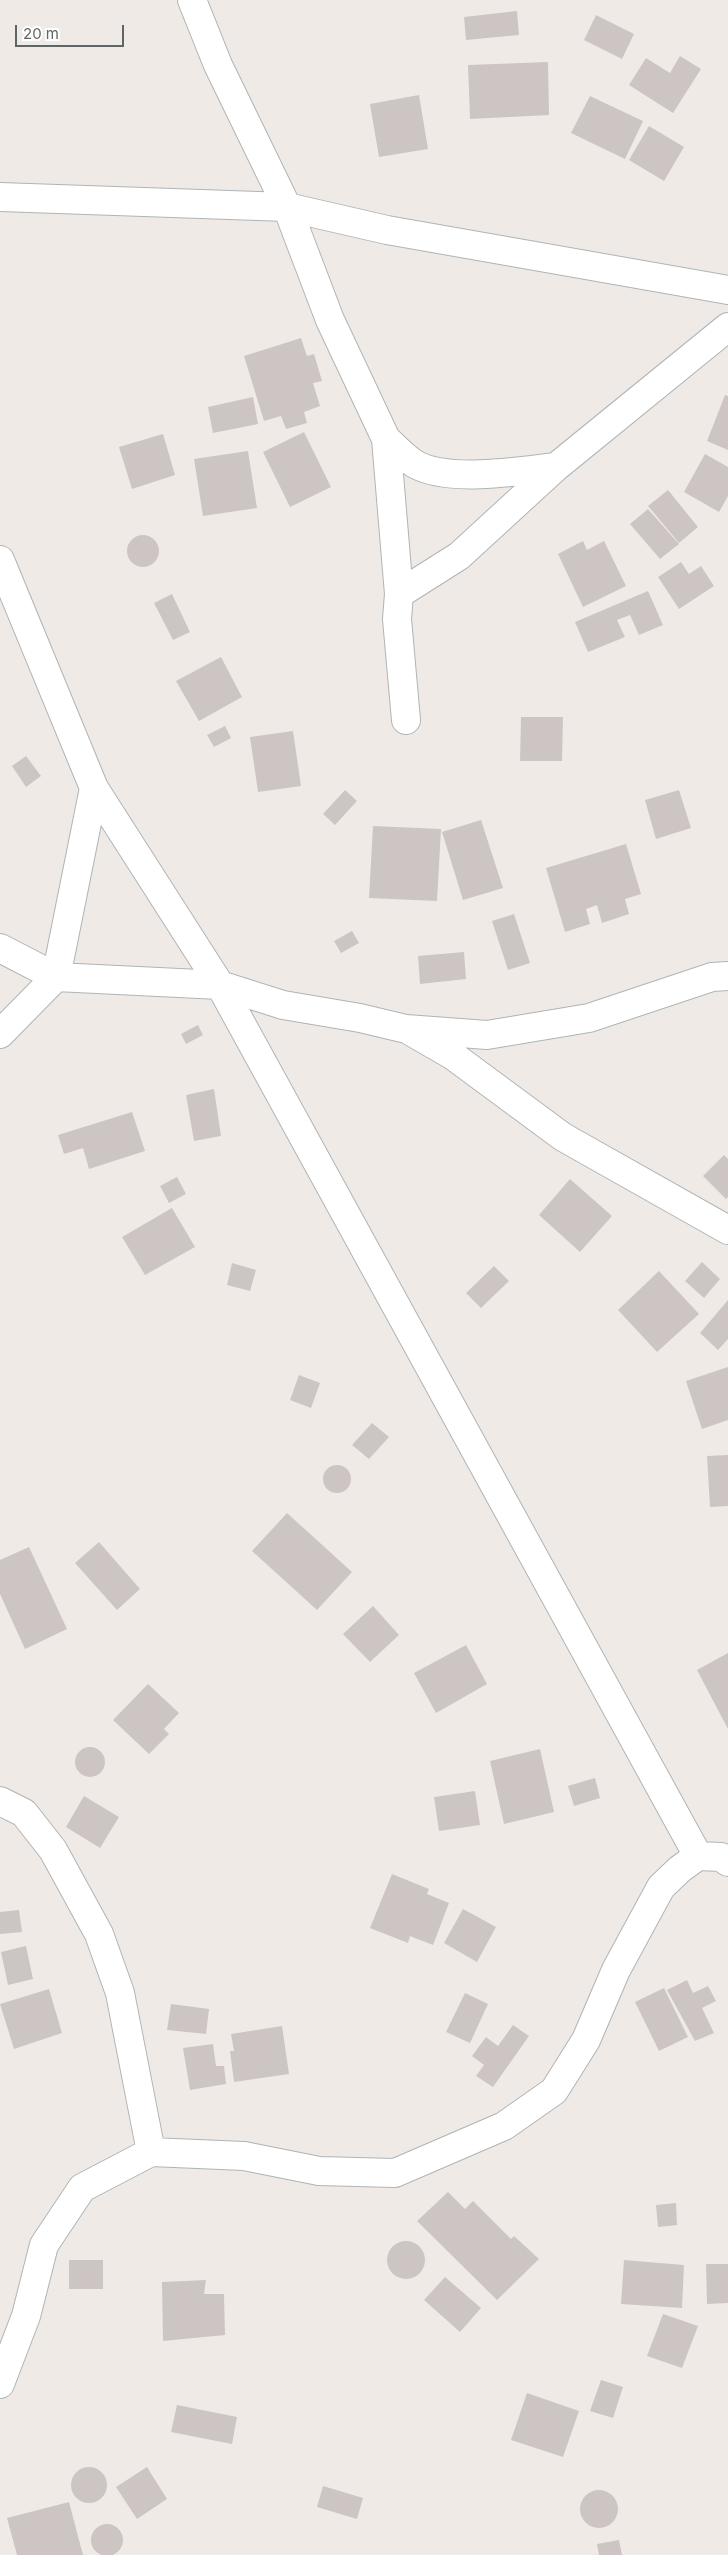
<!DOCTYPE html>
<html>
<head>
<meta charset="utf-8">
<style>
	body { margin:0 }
	#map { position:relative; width:728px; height:2555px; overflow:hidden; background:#f0eae7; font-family:Inter,sans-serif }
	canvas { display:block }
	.scale { position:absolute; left:15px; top:25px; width:109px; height:22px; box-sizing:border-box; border:2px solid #5e6566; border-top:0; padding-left:6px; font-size:15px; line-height:18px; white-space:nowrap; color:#5e6566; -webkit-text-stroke:4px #fff; paint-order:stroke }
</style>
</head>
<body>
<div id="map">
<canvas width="728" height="2555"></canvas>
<div class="scale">20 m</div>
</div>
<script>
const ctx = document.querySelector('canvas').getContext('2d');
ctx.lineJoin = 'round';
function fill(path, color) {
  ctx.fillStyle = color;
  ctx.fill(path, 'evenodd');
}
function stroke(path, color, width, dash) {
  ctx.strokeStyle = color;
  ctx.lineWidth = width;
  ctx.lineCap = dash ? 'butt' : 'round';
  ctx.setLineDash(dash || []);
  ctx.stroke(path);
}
const building = new Path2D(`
	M517 11 519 35 466 40 464 17Z
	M596 15 634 34 622 59 584 40Z
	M680 56 701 69 673 113 629 85 646 58 670 73Z
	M548 62 549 115 470 119 468 65Z
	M419 95 428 149 379 157 370 104Z
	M590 96 643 121 625 159 571 133Z
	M649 126 684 147 664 181 629 160Z
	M301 338 307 356 314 354 322 381 313 383 320 406 304 412 307 423 286 429 281 416 264 421 244 356Z
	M725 395 728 396V450L707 441Z
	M253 397 258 424 213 433 208 407Z
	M304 432 331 487 290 507 263 452Z
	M163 434 175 475 132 489 119 447Z
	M248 451 257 508 203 516 194 459Z
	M705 454 728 467V496L719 512 684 492Z
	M668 490 698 527 679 543 648 506Z
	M648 509 679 544 660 559 630 524Z
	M127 551a16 16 0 1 1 32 0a16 16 0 1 1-32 0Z
	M583 541 587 550 604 541 626 586 583 607 558 554Z
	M681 562 689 574 701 566 714 586 679 609 658 577Z
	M648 591 663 625 639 635 630 615 617 620 625 637 588 652 575 622Z
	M172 594 190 632 173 640 154 603Z
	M221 657 242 697 199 721 176 681Z
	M521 717H563L562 761H520Z
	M225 726 231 738 214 747 207 735Z
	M293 731 301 786 258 792 250 737Z
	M26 756 41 776 26 787 12 766Z
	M345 790 357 801 335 825 323 814Z
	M679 790 691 828 656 839 645 800Z
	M481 820 503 888 463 900 442 832Z
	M373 826 441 829 437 901 369 898Z
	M626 844 641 894 625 899 629 914 602 923 597 905 586 909 590 924 565 932 546 868Z
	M514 914 530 963 508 970 492 921Z
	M352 931 359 943 341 953 334 941Z
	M464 952 466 979 420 984 418 956Z
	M198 1025 203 1035 186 1044 181 1034Z
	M214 1089 221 1136 194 1141 186 1095Z
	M132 1112 145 1151 89 1169 83 1148 64 1154 58 1135Z
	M724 1155 728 1159V1197L726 1199 703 1176Z
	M177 1177 186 1194 169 1203 160 1186Z
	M570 1179 612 1216 580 1252 539 1215Z
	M172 1208 195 1247 145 1275 122 1237Z
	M702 1262 720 1279 704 1298 685 1281Z
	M232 1263 256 1270 250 1291 227 1285Z
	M494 1266 509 1281 481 1308 466 1293Z
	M659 1271 699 1314 657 1352 618 1310Z
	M728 1300V1339L718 1350 700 1333Z
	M728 1367V1420L702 1429 686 1381Z
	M299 1375 320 1383 311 1408 290 1400Z
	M372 1423 389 1437 369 1459 352 1445Z
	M728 1455V1506L710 1507 707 1456Z
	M323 1479a14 14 0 1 1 28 0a14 14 0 1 1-28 0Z
	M287 1513 352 1572 317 1610 252 1551Z
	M99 1542 140 1589 117 1610 75 1563Z
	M29 1547 67 1629 25 1649 0 1594V1560Z
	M373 1606 399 1635 370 1662 343 1634Z
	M466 1645 487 1684 436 1713 414 1673Z
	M728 1653V1729L697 1670Z
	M148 1684 179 1713 164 1729 169 1734 149 1754 113 1720Z
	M75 1762a15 15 0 1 1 30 0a15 15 0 1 1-30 0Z
	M540 1749 554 1812 504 1824 490 1761Z
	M595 1778 600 1798 574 1806 568 1786Z
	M475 1791 480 1825 439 1831 434 1797Z
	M84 1796 119 1817 100 1848 66 1827Z
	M392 1874 429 1889 427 1894 449 1903 433 1945 410 1936 408 1943 370 1928Z
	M463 1909 496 1927 477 1962 444 1943Z
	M19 1910 22 1932 0 1934V1912Z
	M26 1946 33 1979 8 1985 1 1952Z
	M687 1980 693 1993 708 1986 716 2001 702 2008 714 2033 695 2041 667 1990Z
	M664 1988 688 2037 659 2051 635 2002Z
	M49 1989 62 2033 14 2049 0 2004Z
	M465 1993 488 2004 470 2043 446 2032Z
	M171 2004 209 2009 206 2034 167 2030Z
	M513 2025 529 2036 493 2087 476 2076 484 2065 472 2056 486 2037 498 2046Z
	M282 2026 289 2074 234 2082 230 2051H234L231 2034Z
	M213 2044 216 2066H224L226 2084 190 2090 183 2048Z
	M448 2192 465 2209 473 2201 511 2239 514 2236 539 2259 497 2300 417 2221Z
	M676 2203 677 2225 658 2227 656 2205Z
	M387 2260a19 19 0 1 1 38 0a19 19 0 1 1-38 0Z
	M69 2260H103V2289H69Z
	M624 2260 684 2265 682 2308 621 2304Z
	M706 2264H728V2303L707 2304Z
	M445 2277 481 2308 460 2332 424 2300Z
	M206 2280 204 2294H224L225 2335 163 2341 162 2282Z
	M663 2314 698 2326 682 2368 647 2356Z
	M601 2380 623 2387 613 2418 590 2411Z
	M527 2393 579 2411 563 2457 511 2440Z
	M177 2405 237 2417 232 2444 171 2432Z
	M71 2485a18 18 0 1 1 36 0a18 18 0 1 1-36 0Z
	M147 2467 167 2499 137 2519 116 2487Z
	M323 2486 363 2498 357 2519 317 2507Z
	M580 2509a19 19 0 1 1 38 0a19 19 0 1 1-38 0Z
	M69 2502 83 2555H17L7 2518Z
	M91 2540a16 16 0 1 1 32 0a16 16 0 1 1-32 0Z
	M619 2540 622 2555H599L597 2544Z`);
const minor = new Path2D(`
	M192 0 218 65 287 207 330 320 386 439 399 594 397 619 406 720
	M0 197 287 207 387 230 728 290
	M386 439C395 447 405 458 415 464 448 483 519 471 556 467
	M0 560 94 788 220 985 698 1856 721 1857 728 1862
	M399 594 459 556 556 467 728 327
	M0 948 56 977 220 985 283 1005 360 1018 406 1029 487 1035 589 1018 712 977 728 976
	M412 1032 452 1055 563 1137 728 1230
	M0 1034 56 977 94 788
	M0 1801 24 1813 53 1850 99 1934 120 1993 151 2152
	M0 2384 26 2316 44 2245 82 2188 151 2152 244 2156 319 2171 395 2173 504 2126 554 2091 586 2040 616 1970 661 1887 680 1869 698 1856`);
fill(building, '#ccc5c4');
stroke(minor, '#afb4b6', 30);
stroke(minor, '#fff', 28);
</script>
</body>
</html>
